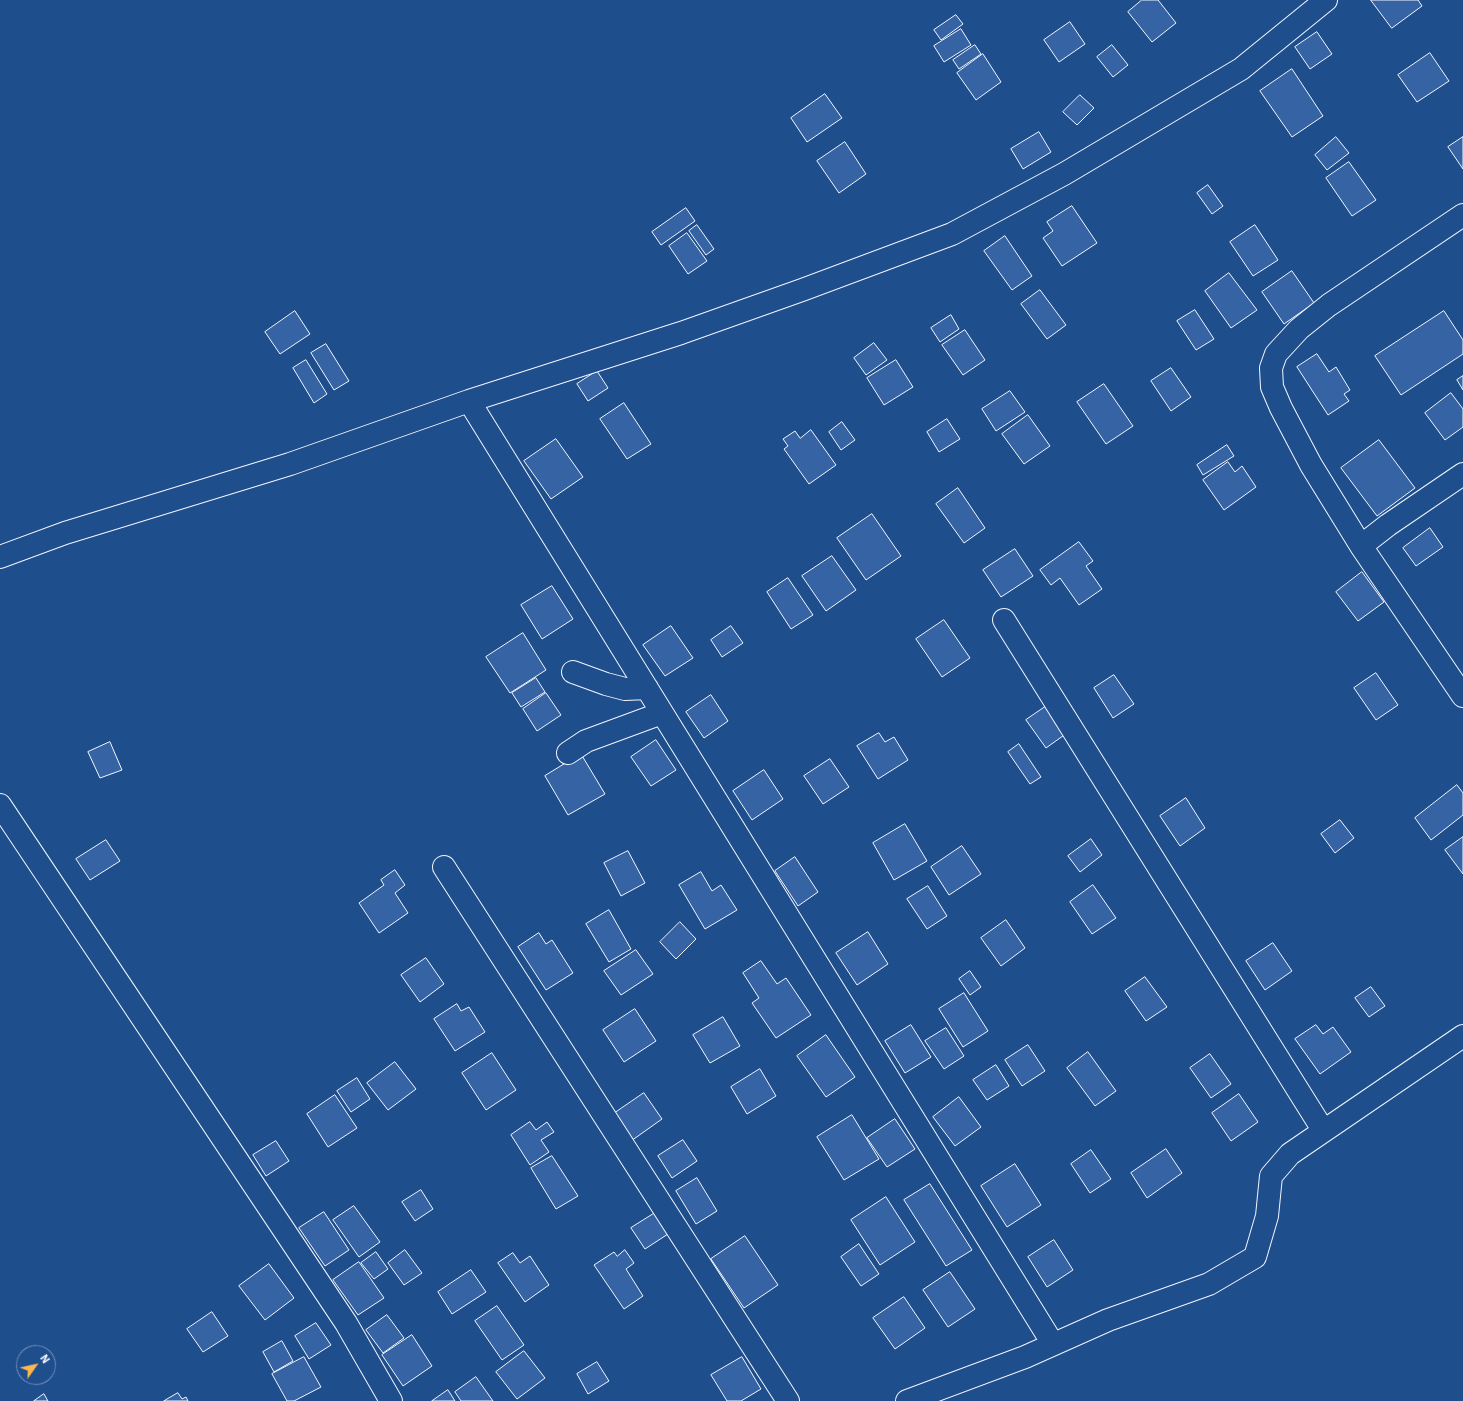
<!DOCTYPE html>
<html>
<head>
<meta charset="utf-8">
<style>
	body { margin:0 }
	#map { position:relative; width:1463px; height:1401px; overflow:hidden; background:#1f4e8c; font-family:"IBM Plex Sans",sans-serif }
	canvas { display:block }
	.north { position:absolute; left:16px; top:1345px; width:40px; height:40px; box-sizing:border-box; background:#1f4e8c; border:1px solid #7391ba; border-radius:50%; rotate:56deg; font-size:11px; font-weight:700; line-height:16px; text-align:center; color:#f2f6ff }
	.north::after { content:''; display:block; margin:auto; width:14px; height:18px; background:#ffb74d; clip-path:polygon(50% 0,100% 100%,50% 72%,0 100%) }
</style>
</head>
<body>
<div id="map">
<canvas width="1463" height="1401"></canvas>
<div class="north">N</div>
</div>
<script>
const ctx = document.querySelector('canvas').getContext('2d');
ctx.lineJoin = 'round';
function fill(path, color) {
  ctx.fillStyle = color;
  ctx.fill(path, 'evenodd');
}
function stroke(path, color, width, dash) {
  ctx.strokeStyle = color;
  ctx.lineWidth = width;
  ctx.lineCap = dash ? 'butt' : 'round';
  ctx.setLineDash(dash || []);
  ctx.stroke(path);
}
const building = new Path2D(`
	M1142 0H1158L1176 23 1152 42 1128 12Z
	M1371 0H1418L1422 6 1392 28Z
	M956 15 963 24 941 40 934 30Z
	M1070 22 1085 44 1059 62 1044 40Z
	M961 29 971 45 944 62 934 46Z
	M1317 32 1332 54 1310 69 1295 47Z
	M975 45 981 54 959 69 953 60Z
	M1112 45 1128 65 1113 77 1097 57Z
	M1430 53 1449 81 1417 102 1398 75Z
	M983 54 1001 82 976 100 957 73Z
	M1292 69 1323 116 1292 137 1260 91Z
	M825 94 842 118 807 142 791 118Z
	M1080 95 1094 108 1077 125 1063 112Z
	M1039 132 1051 152 1023 169 1011 149Z
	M1336 137 1349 153 1327 170 1315 155Z
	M1463 137V169L1448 147Z
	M845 142 866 174 839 193 817 161Z
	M1349 162 1376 200 1352 216 1326 178Z
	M1208 185 1223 206 1212 214 1197 193Z
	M1072 206 1097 243 1062 266 1043 238 1053 231 1047 222Z
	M686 208 695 221 661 245 652 232Z
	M697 225 714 249 706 255 689 231Z
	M1255 225 1278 260 1253 276 1230 242Z
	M687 233 707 261 688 274 669 246Z
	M1005 236 1032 276 1012 290 984 251Z
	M1292 271 1314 303 1284 324 1262 292Z
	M1229 273 1257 310 1231 328 1205 291Z
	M1040 290 1066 325 1047 339 1021 304Z
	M1195 310 1214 339 1196 350 1177 321Z
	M295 311 310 334 280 354 265 332Z
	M1444 311 1463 340V354L1401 395 1375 356Z
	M951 315 959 329 940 342 931 328Z
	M965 330 985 360 963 375 942 345Z
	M874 343 887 360 866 375 854 358Z
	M326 344 349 381 334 390 311 353Z
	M1317 354 1329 372 1336 367 1350 390 1344 394 1349 401 1328 415 1297 367Z
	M306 360 327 394 314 403 293 368Z
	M896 360 913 387 884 405 867 378Z
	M1171 368 1191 397 1171 411 1151 381Z
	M597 371 608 388 588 401 577 384Z
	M1463 376V390L1457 380Z
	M1104 384 1133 426 1106 444 1077 402Z
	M1010 391 1025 412 996 431 982 409Z
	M1451 393 1463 409V427L1445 440 1425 413Z
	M624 403 651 444 627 459 600 419Z
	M1028 415 1050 446 1024 464 1002 434Z
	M947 419 960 439 939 452 927 432Z
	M842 422 855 440 841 450 829 432Z
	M811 430 836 465 809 484 784 449 788 446 783 439 795 431 800 438Z
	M556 439 583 477 551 499 524 461Z
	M1379 440 1415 488 1377 516 1341 468Z
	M1227 445 1234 456 1203 475 1197 465Z
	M1228 462 1235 472 1242 466 1256 487 1224 510 1203 480Z
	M958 488 985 528 964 543 936 504Z
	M872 514 901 556 866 580 837 538Z
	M1430 528 1443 547 1416 566 1403 548Z
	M1079 542 1093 561 1086 566 1102 589 1079 605 1060 578 1051 585 1040 570Z
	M1015 549 1033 576 1001 597 983 570Z
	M832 556 856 590 826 611 802 576Z
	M1362 572 1384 602 1358 621 1336 592Z
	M788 578 813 615 791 629 767 592Z
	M552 586 573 619 542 639 521 605Z
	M944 620 970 658 942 677 916 639Z
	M671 626 693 658 665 676 643 645Z
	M731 626 743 643 722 657 711 640Z
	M523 633 546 670 510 693 486 657Z
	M1376 673 1398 705 1376 720 1354 688Z
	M1114 675 1134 704 1113 718 1094 688Z
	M536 678 545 692 521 707 512 693Z
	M546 693 561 715 537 731 523 709Z
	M711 695 728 721 704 738 686 712Z
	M1048 705 1067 733 1046 748 1026 720Z
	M879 733 885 742 894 737 908 760 878 779 857 746Z
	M656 740 676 770 651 786 631 757Z
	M110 742 122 770 100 778 88 752Z
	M1019 744 1041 777 1030 784 1008 752Z
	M581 754 605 794 568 815 545 776Z
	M830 759 849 787 823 804 804 776Z
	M764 770 783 799 752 820 733 791Z
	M1457 785 1463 793V815L1431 840 1415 818Z
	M1186 798 1205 828 1180 846 1160 816Z
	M1340 820 1354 838 1335 853 1321 834Z
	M905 824 927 861 894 880 873 843Z
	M1463 837V874L1445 850Z
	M1091 839 1102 855 1080 872 1068 856Z
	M106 840 120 861 90 880 76 859Z
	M962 846 981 874 949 895 931 867Z
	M628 851 645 883 621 896 604 863Z
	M795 857 818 892 798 906 775 871Z
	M395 870 405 885 395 893 408 913 379 933 359 903 384 885 381 880Z
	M701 872 712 891 721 885 737 910 705 929 679 885Z
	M1093 885 1116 918 1092 934 1070 902Z
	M928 886 947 916 927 929 907 899Z
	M609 910 631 949 609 962 586 924Z
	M1006 920 1025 948 1001 966 981 938Z
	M680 922 696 939 676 959 660 942Z
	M868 932 888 964 857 985 836 953Z
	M539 933 546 944 552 940 573 973 546 990 518 947Z
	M1273 943 1292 971 1265 990 1246 961Z
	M636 950 653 974 621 995 604 971Z
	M426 958 444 984 420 1002 401 975Z
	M761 961 777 984 786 978 811 1015 776 1038 752 1003 759 998 743 973Z
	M970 971 981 987 970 995 959 979Z
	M1145 977 1167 1007 1146 1021 1125 991Z
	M1371 987 1385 1006 1369 1017 1355 998Z
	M964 993 988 1031 963 1047 939 1009Z
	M457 1004 461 1011 469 1007 485 1032 455 1051 434 1019Z
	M635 1009 656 1041 624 1062 603 1030Z
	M723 1017 740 1046 710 1063 693 1035Z
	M911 1025 931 1057 905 1073 885 1041Z
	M1316 1025 1323 1034 1333 1027 1351 1052 1320 1074 1295 1039Z
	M946 1028 964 1056 944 1069 925 1041Z
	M826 1035 855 1077 826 1097 797 1056Z
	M1028 1045 1045 1071 1022 1086 1005 1060Z
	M1088 1052 1116 1091 1095 1106 1067 1068Z
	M492 1053 516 1090 486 1110 462 1073Z
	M1210 1054 1231 1084 1211 1098 1190 1068Z
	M395 1062 416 1089 388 1110 367 1083Z
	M996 1065 1009 1086 987 1100 973 1080Z
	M760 1069 776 1096 747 1114 731 1087Z
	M357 1078 370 1099 351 1112 337 1091Z
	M644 1093 662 1119 631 1141 612 1115Z
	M1239 1094 1258 1122 1231 1141 1212 1113Z
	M335 1095 357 1128 328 1147 307 1114Z
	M959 1097 981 1127 955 1146 933 1117Z
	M852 1115 879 1159 844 1180 817 1137Z
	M895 1119 915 1149 887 1167 867 1138Z
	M530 1122 536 1130 547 1122 554 1132 541 1140 549 1152 530 1165 511 1135Z
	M683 1140 697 1161 672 1178 658 1156Z
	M276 1141 289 1161 266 1176 253 1155Z
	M1166 1149 1182 1173 1147 1198 1131 1173Z
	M1091 1150 1111 1179 1090 1193 1071 1164Z
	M552 1156 578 1196 556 1209 531 1168Z
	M1015 1164 1041 1205 1007 1227 981 1186Z
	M697 1178 717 1211 696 1224 676 1191Z
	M930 1184 972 1250 946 1266 904 1200Z
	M421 1190 433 1209 415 1221 402 1202Z
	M886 1197 915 1242 880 1265 851 1220Z
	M354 1206 380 1242 359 1257 333 1220Z
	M324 1212 349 1250 325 1266 299 1228Z
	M655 1213 668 1234 645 1249 631 1228Z
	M745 1236 778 1285 744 1308 711 1259Z
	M1054 1240 1073 1270 1047 1287 1028 1257Z
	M859 1244 879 1274 861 1286 841 1257Z
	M405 1250 422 1273 404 1285 388 1263Z
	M625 1250 634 1263 626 1269 643 1296 624 1309 594 1265 614 1252 617 1256Z
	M376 1252 388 1269 374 1279 361 1263Z
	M513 1253 520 1263 530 1256 549 1285 525 1302 498 1263Z
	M359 1262 384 1298 358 1315 333 1280Z
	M269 1264 294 1298 265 1320 239 1286Z
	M471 1270 486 1292 452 1314 438 1292Z
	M950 1272 975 1309 948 1327 923 1290Z
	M904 1297 925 1328 895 1349 873 1318Z
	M497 1306 524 1345 502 1360 475 1321Z
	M212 1312 228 1336 203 1352 187 1329Z
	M387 1315 404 1338 383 1353 366 1330Z
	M316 1323 331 1345 309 1359 295 1336Z
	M412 1335 432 1366 403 1386 382 1355Z
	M282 1341 293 1361 274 1372 263 1352Z
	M524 1351 545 1378 517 1399 496 1372Z
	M304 1357 321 1387 294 1401H287L272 1374Z
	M742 1357 761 1389 741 1401H727L711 1375Z
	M597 1362 609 1381 588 1394 577 1374Z
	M476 1377 493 1401H461L455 1392Z
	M448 1390 455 1401H432Z
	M178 1393 182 1399 186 1397 188 1401H164Z
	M44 1394 48 1401H34Z`);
const minor = new Path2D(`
	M1463 215 1329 305 1299 329 1276 354 1271 368 1272 387 1281 408 1311 465 1361 546 1463 696
	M469 401 1053 1344
	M1361 546 1388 525 1463 474
	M0 557 65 533 290 464 469 401 681 333 802 290 952 234 1064 174 1241 69 1326 0
	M1004 620 1323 1130
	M573 672 606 684 625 689 647 688
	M568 753 586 741 662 713
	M0 805 346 1323 391 1401
	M444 867 788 1401
	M907 1401 1025 1357 1108 1320 1209 1284 1255 1257 1267 1216 1271 1176 1290 1154 1463 1036`);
fill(building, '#3563a3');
stroke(building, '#f2f6ff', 1);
stroke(minor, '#f2f6ff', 24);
stroke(minor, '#1f4e8c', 22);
</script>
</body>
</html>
